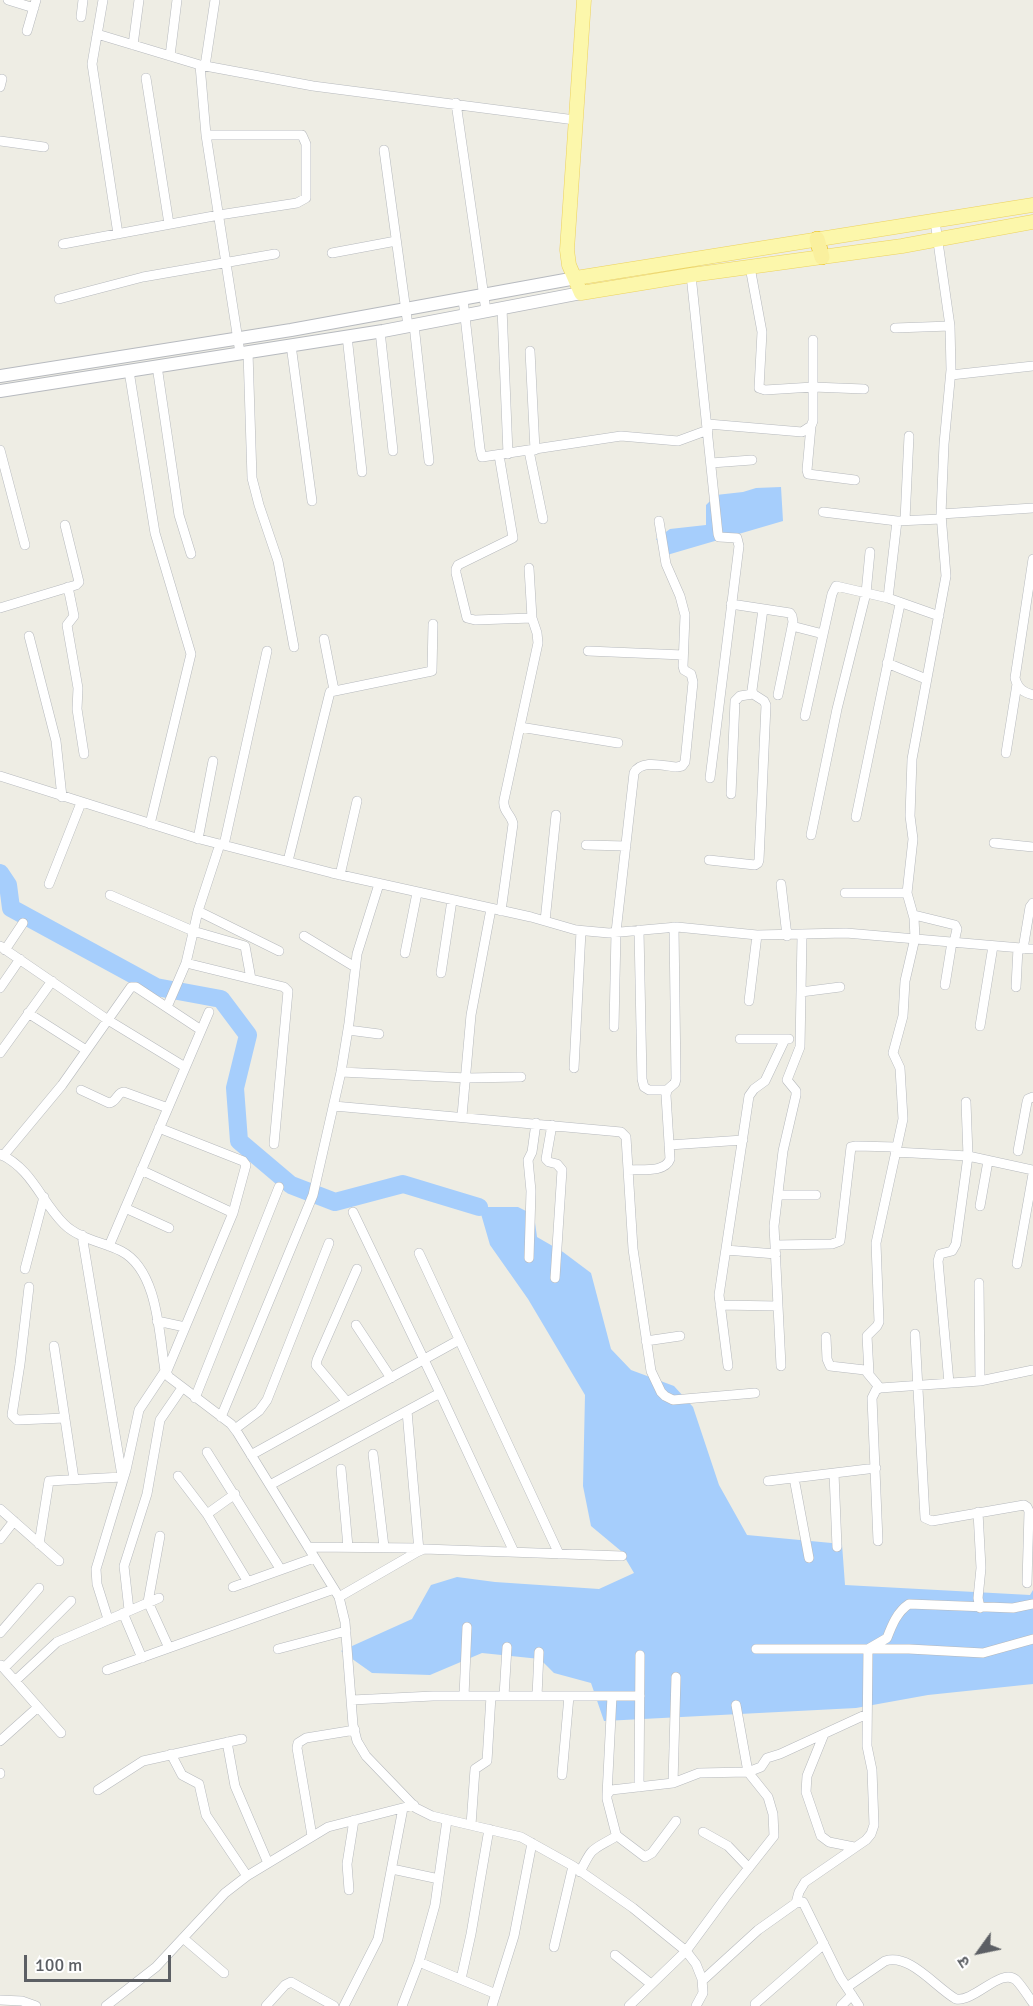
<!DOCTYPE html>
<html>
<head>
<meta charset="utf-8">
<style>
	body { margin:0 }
	#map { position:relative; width:1033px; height:2006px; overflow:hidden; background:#eeede4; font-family:Signika,"Noto Sans Devanagari",sans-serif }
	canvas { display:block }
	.north { position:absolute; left:949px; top:1922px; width:60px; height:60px; -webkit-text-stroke:4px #fff; paint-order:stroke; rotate:237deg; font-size:16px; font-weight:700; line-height:24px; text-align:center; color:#5c5f64 }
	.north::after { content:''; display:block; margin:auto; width:21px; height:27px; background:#5c5f64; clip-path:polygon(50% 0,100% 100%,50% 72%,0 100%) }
	.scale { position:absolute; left:24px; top:1955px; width:147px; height:27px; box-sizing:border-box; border:3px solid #5c5f64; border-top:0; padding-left:8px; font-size:18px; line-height:21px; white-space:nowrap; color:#5c5f64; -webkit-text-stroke:4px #fff; paint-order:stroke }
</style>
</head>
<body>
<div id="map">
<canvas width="1033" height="2006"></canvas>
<div class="north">उ</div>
<div class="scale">100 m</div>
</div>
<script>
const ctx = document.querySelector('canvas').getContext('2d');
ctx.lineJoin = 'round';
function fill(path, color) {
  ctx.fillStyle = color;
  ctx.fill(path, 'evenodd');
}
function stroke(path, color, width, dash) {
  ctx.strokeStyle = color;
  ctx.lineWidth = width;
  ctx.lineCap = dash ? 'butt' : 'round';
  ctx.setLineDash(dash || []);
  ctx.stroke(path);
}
const water = new Path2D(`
	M781 487 783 521 667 555 656 539 670 529 706 525V505L716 495 743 492 756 488Z
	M479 1207H518L534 1215 537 1237 563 1252 591 1273 611 1349 631 1370 674 1386 693 1407 719 1485 747 1535 842 1544 845 1585 1030 1595 1033 1590V1684L928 1695 856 1708 604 1721 591 1683 554 1673 540 1659 482 1653 430 1675 372 1673 341 1651 412 1619 431 1585 457 1577 495 1582 599 1589 634 1573 621 1551 591 1526 583 1486 585 1395 528 1299 490 1245Z`);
const river = new Path2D(`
	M0 873 8 885 11 908 156 987 221 999 248 1035 235 1088 239 1141 291 1185 335 1202 403 1184 479 1207`);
const minor = new Path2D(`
	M8 0 34 8
	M103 0 92 64 118 234
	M81 17 83 0
	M27 31 36 0
	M97 34 200 65 313 86 575 120
	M133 45 139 0
	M170 56 177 0
	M200 65 206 135 240 353
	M205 66 215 0
	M146 78 169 224
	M0 87 2 79
	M456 103 486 311
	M0 141 44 147
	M384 150 408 326
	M63 244 219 215 297 203 306 198V144L302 135H206
	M332 253 396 241
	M750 267 762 332 759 388 765 390 813 387 864 389
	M691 275 718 534 719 537 737 538 739 546 710 778
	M59 299 143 277 275 254
	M463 299 480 449 482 457 621 436 678 441 708 430
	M502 308 508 454
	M414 325 429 461
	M895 328 950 326
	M380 331 393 451
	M347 336 362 472
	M291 345 312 501
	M530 351 535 450
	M248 352 252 478 259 505 278 561 294 647
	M157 366 179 515 191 554
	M129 371 155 533 191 654 150 824
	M951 375 1033 366
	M708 424 802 432 811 426 813 421V340
	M811 426 807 470 808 474 855 480
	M0 450 25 545
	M529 451 543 519
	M499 455 513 538 458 565 456 569V573L467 618 475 620 532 618
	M711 463 752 460
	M823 512 897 521 941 519
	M941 514 1033 508
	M905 520 909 436
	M1033 559 1015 678C1018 689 1023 692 1033 695
	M68 587 74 616 67 625 68 631 78 688 77 709 84 754
	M888 598 897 521
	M731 604 790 613 792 616 793 622 778 695
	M0 608 76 585 79 582 65 525
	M792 626 823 634
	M29 636 56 741 62 797
	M324 639 334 690
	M588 651 683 655
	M887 663 926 679
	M805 716 832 594 836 586 888 598 939 616
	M520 727 618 743
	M1006 753 1017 684
	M0 776 196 838 332 873 531 917 576 930 609 933 677 927 757 935 846 933 1033 949
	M731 794 735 701 740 696 753 694
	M856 817 900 604
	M811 835 837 709 866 593 870 552
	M198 839 213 761
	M994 843 1033 847
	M224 845 267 651
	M586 845 626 846
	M709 860 755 865 758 863 759 860 766 705 764 701 753 694 752 690 763 609
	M288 861 330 692 432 671 433 624
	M340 875 357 801
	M49 884 81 803
	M781 884 787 936
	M845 893H907
	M110 895 193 931 245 946 251 979
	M198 911 279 951
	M501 911 513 824C512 815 502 811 504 800L538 643 537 633 532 618 529 568
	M914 915 955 925 957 929 954 942
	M545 921 556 815
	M639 930 642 1079 644 1087 649 1090H667
	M304 936 355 967
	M0 946 108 1020 185 1067
	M1023 949 1030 907 1033 903
	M5 950 23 923
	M405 953 417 893
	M186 963 284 987 288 991 274 1144
	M441 973 452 900
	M945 985 952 942
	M1016 987 1018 948
	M0 988 20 959
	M801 992 840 987
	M749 1001 757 935
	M167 1007 186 963 198 911 220 844
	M28 1013 86 1050
	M980 1026 993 946
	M614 1027 616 932 634 773C641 759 664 766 677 767L682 766 685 762 693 682 691 674 684 670 683 666 685 615 680 596 666 564 659 521
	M348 1030 379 1034
	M740 1039H789
	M0 1053 52 981
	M574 1068 581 931
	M341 1072 467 1078 521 1077
	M81 1090 109 1103C117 1102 117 1092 124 1092L168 1108
	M334 1106 621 1132 626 1137 633 1249 651 1371 661 1392 665 1396 673 1400 755 1393
	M462 1116 471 1015 491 909
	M552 1125 546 1159 549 1162 557 1164 562 1170 555 1278
	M159 1128 243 1161 246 1165 233 1213 166 1373
	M669 1145 743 1140
	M1018 1151 1027 1102 1028 1099 1033 1097
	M895 1152 968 1156 1033 1170
	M0 1154C33 1170 40 1200 64 1224 79 1239 103 1242 121 1251 158 1270 159 1334 165 1371L169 1377 231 1424 237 1432 339 1597 345 1622 353 1725 357 1741 366 1756 416 1808 432 1816 521 1837 573 1866 633 1908 686 1951 696 1964 702 1979 703 1993 696 2006
	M3 1156 62 1085 131 987H136L201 1030
	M141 1170 233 1213
	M628 1170C641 1169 665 1173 670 1159L666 1095 667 1090 675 1083 676 1079 674 927
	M778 1195H816
	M980 1206 988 1161
	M125 1208 169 1228
	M353 1212 440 1393 514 1552
	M82 1235 122 1476
	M776 1245 832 1244 840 1241 851 1147 856 1146 896 1147
	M109 1246 209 1012
	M726 1250 776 1254
	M419 1253 559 1554
	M529 1258 531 1191 528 1160 532 1152 536 1123
	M1017 1264 1033 1174
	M25 1269 44 1197
	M979 1283 980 1381
	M29 1287 20 1364 12 1415 17 1420 65 1418
	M720 1305 778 1306
	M157 1321 185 1327
	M356 1325 391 1378
	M915 1334 925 1518 932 1521 1024 1505 1027 1507 1029 1511 1027 1583
	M826 1337 827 1359 830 1366 865 1370 880 1388
	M646 1341 680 1336
	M54 1346 74 1479
	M728 1366 719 1295 749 1096 754 1089 765 1081 785 1039
	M781 1366 774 1226 783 1151 796 1095V1091L787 1080 800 1047 802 936
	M869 1373 867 1336 877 1326 879 1322 876 1243 903 1119 900 1068 893 1053 903 1016 905 981 915 938 914 918 907 893 913 839 910 816 912 759 946 576 941 514 944 444 951 370 950 326 935 221
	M949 1383 938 1261 940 1254 952 1251 956 1244 968 1156 966 1102
	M195 1398 279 1187
	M347 1402 316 1365 317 1360 357 1269
	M407 1411 419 1551
	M221 1417 313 1195 341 1072 349 1023 357 954 379 884
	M235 1429 259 1411 267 1400 329 1243
	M207 1452 281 1570
	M373 1454 384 1547
	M251 1455 459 1340
	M341 1469 348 1547
	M834 1473 837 1547
	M178 1476 207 1514 248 1582
	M794 1478 809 1558
	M768 1481 876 1468
	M270 1485 440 1393
	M0 1509 59 1561
	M978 1512 981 1568 978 1598 980 1608
	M207 1514 235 1494
	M160 1536 148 1602 169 1648
	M0 1539 14 1521
	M878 1541 872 1398 876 1390 880 1388 980 1381 1033 1370
	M39 1544 49 1481 122 1477
	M308 1547 419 1548
	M233 1587 314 1558
	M339 1597 417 1552 424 1549 622 1556
	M129 1610 124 1566 147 1494 160 1420 182 1388
	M123 1613 142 1658
	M108 1619 97 1584 96 1569 126 1470 139 1410 165 1371
	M0 1633 39 1588
	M278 1649 346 1631
	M756 1649H909L983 1653 1033 1639
	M1 1665 61 1733
	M4 1668 71 1601
	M107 1670 334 1589
	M15 1681 57 1642 159 1598
	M464 1696 467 1627
	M504 1696 507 1647
	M537 1696 539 1652
	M352 1700 433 1696H640
	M824 1734 807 1776 806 1792 821 1836 829 1842 854 1847
	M0 1741 38 1707
	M227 1742 235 1786 268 1863
	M171 1754 182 1775 199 1784 206 1815 247 1876
	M0 1773V1774
	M562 1775 569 1696
	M673 1783 676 1677
	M639 1787 640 1655
	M98 1790 143 1761 242 1739
	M607 1795 612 1696
	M471 1825 475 1769 487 1761 491 1696
	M703 1832 728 1846 749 1868
	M616 1835 645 1857 652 1853 676 1821
	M312 1836 297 1748 298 1743 306 1738 355 1730
	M392 1869 439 1879
	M580 1872C593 1846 591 1851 615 1837L616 1834 607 1799V1795L611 1790 673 1783 699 1773 748 1772 761 1767 767 1758 780 1754 867 1714
	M349 1890 347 1864 354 1820
	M796 1903 799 1892 805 1882 866 1840 871 1834 874 1825 872 1770 867 1746 868 1649 887 1638C892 1625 897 1612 909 1604L1013 1608 1033 1604
	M183 1938 224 1973
	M554 1947 573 1866
	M615 1955 651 1984
	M419 1962 496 1994
	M461 1979 471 1934 489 1829
	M702 1981 758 1930 796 1903 803 1902 840 1977 859 2006
	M847 1987 885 1961C910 1953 935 1987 956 1999 975 2002 1001 1967 1016 1980 1022 1986 1028 1996 1033 2003
	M0 2000 22 2001 36 2006
	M755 2004 824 1944
	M106 2006 156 1967 225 1893 247 1876 328 1827 414 1805
	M266 2006 285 1985 291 1982 334 2006
	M344 2006 378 1939 403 1808
	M402 2006 419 1962 435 1905 447 1820
	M492 2006 514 1936 532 1843
	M629 2006 686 1951 725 1898 774 1836 773 1814 768 1797 748 1772 736 1705
	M841 2006 852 1995`);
const secondary = new Path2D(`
	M0 376 291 330 576 278
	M0 391 383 331 581 293`);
const primary = new Path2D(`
	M584 0 567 250 569 265 581 293 691 275 902 246 1033 222
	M576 278 1033 205`);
const trunk = new Path2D(`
	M817 239 822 257`);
fill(water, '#a6cefc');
stroke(river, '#a6cefc', 18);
stroke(minor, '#b6b9bd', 10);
stroke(secondary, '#b7babf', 14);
stroke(primary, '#ecd25e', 15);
stroke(trunk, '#eab908', 16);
stroke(minor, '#fff', 9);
stroke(secondary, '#fff', 12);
stroke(primary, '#fcf7ab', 14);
stroke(trunk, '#faf09e', 15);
</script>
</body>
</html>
